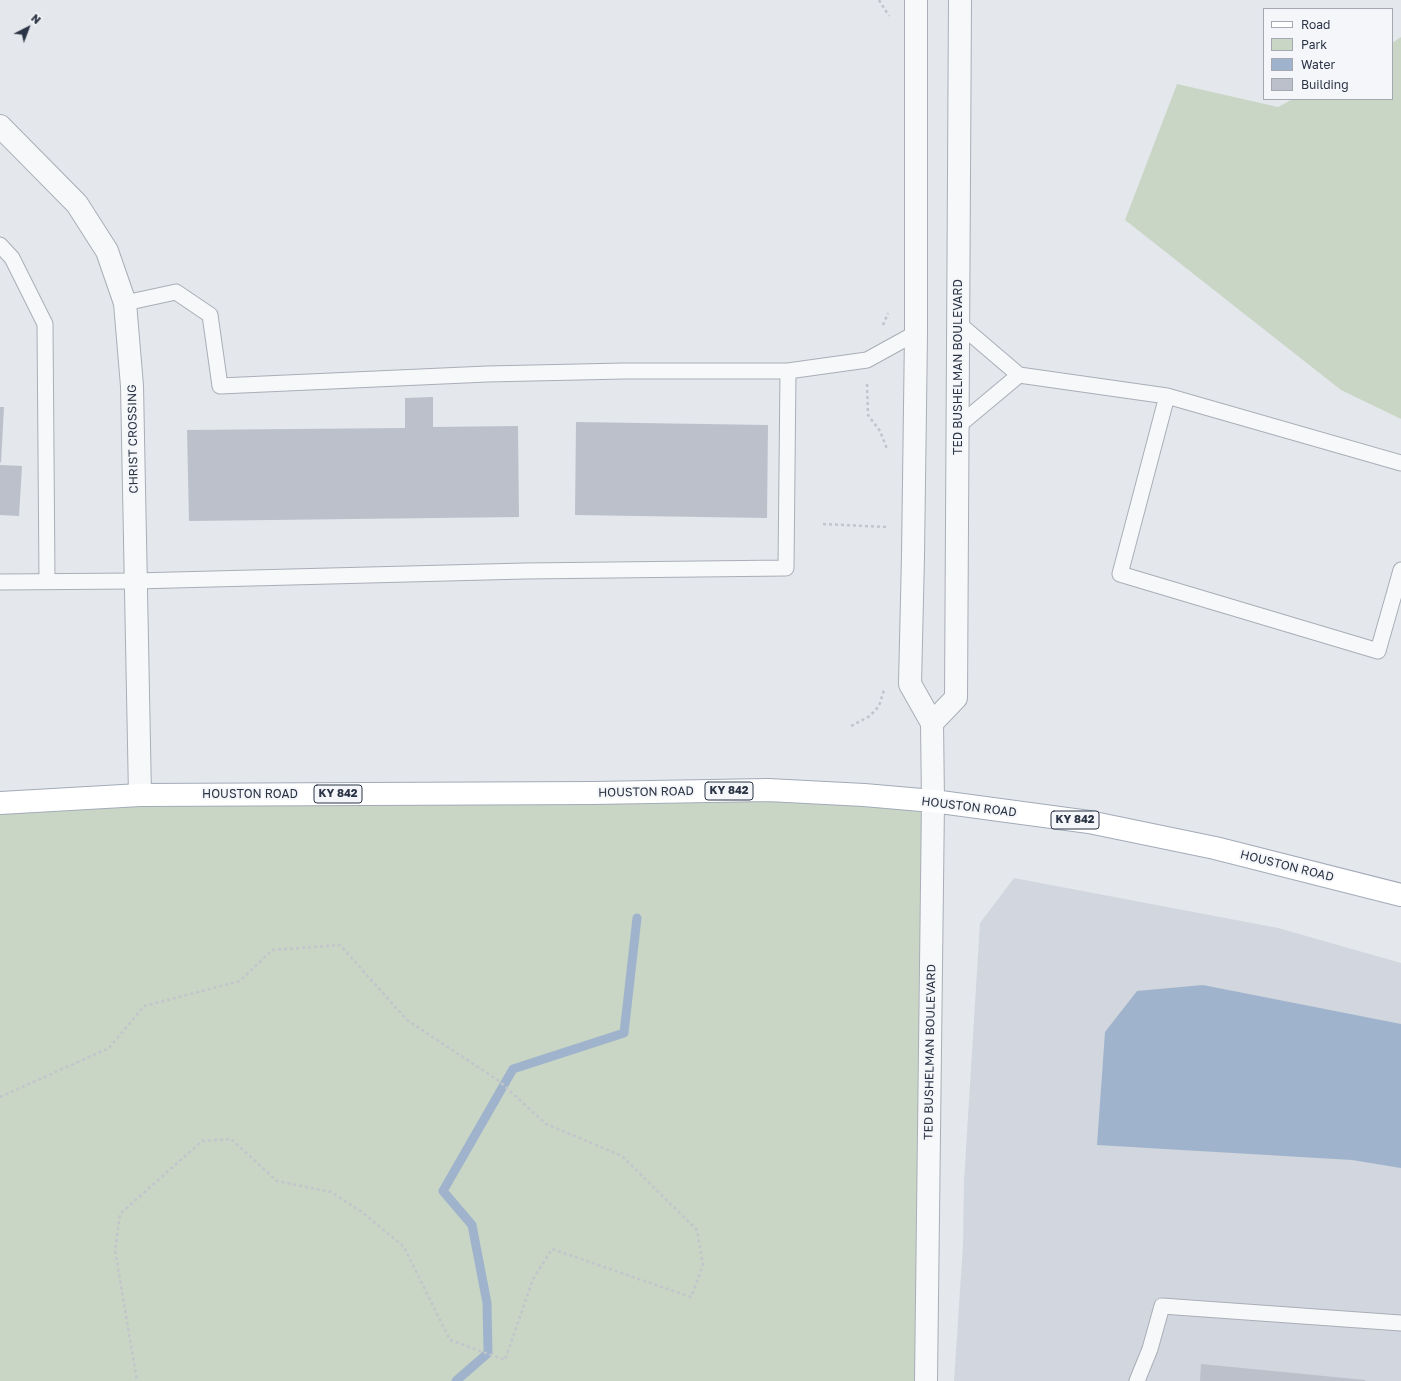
<!DOCTYPE html>
<html>
<head>
<meta charset="utf-8">
<style>
	body { margin:0 }
	#map { position:relative; width:1401px; height:1381px; overflow:hidden; background:#e4e7ec; font-family:"Golos Text",sans-serif }
	canvas { display:block }
	.legend { position:absolute; left:1263px; top:8px; width:130px; height:92px; box-sizing:border-box; background:#f4f6f9; border:1px solid #a4a8b1; margin:0; padding:5px 7px; list-style:none; font-size:12px; color:#2b3445 }
	.legend li { display:flex; align-items:center; gap:8px; height:20px }
	.legend b { width:20px; border:1px solid #a4a8b1 }
	.north { position:absolute; left:8px; top:8px; width:40px; height:40px; -webkit-text-stroke:3px #f4f6f9; paint-order:stroke; rotate:42deg; font-size:11px; font-weight:700; line-height:16px; text-align:center; color:#2b3445 }
	.north::after { content:''; display:block; margin:auto; width:14px; height:18px; background:#2b3445; clip-path:polygon(50% 0,100% 100%,50% 72%,0 100%) }
</style>
</head>
<body>
<div id="map">
<canvas width="1401" height="1381"></canvas>
<ul class="legend">
<li><b style="height:5px;background:#fff"></b>Road</li>
<li><b style="height:11px;background:#c9d6c5"></b>Park</li>
<li><b style="height:11px;background:#9fb4cc"></b>Water</li>
<li><b style="height:11px;background:#bbc0ca"></b>Building</li>
</ul>
<div class="north">N</div>
</div>
<script>
const ctx = document.querySelector('canvas').getContext('2d');
ctx.lineJoin = 'round';
function fill(path, color) {
  ctx.fillStyle = color;
  ctx.fill(path, 'evenodd');
}
function stroke(path, color, width, dash) {
  ctx.strokeStyle = color;
  ctx.lineWidth = width;
  ctx.lineCap = dash ? 'butt' : 'round';
  ctx.setLineDash(dash || []);
  ctx.stroke(path);
}
function label(font, color, halo, rows, align = 'center') {
  ctx.font = font + ' "Golos Text",sans-serif';
  ctx.lineWidth = 4;
  ctx.setLineDash([]);
  ctx.textBaseline = 'middle';
  ctx.strokeStyle = halo;
  ctx.fillStyle = color;
  for (const [text, x, y, turn = 0] of rows) {
    ctx.save();
    ctx.translate(x, y);
    ctx.rotate((+turn || 0) * Math.PI / 180);
    ctx.textAlign = isNaN(turn) ? turn : align;
    if (halo) ctx.strokeText(text, 0, 0);
    ctx.fillText(text, 0, 0);
    ctx.restore();
  }
}
const built = new Path2D(`
	M1014 878 1278 928 1401 963V1381H954L963 1245 964 1181 980 923Z`);
const green = new Path2D(`
	M1401 37V419L1341 390 1125 220 1177 84 1278 107 1293 99H1392V43Z
	M140 795 933 801 926 1381H0V803Z`);
const water = new Path2D(`
	M1203 985 1401 1024V1168L1352 1160 1097 1145 1105 1032 1137 991Z`);
const stream = new Path2D(`
	M456 1381 488 1353 487 1303 472 1225 443 1191 513 1069 624 1033 637 918`);
const building = new Path2D(`
	M433 397V427L518 426 519 517 189 521 187 430 405 428V398Z
	M0 407H4L1 463 0 462Z
	M576 422 768 425 767 518 575 515Z
	M0 465 22 466 19 516 0 515Z
	M1201 1364 1365 1380V1381H1200Z`);
const path = new Path2D(`
	M879 0 889 16
	M883 325 888 313
	M867 384 868 415 880 431 887 449
	M823 524 886 527
	M851 726 870 716 879 706 884 690
	M0 1097 109 1048 144 1006 240 981 272 950 340 945 407 1020 499 1081 546 1124 622 1156 697 1230 703 1265 691 1297 552 1249 533 1279 505 1360 450 1340 404 1247 362 1212 331 1192 277 1181 231 1139 202 1141 120 1214 115 1250 137 1381`);
const service = new Path2D(`
	M0 245 12 258 45 324 47 581
	M125 303 176 292 210 315 220 386 487 374 624 371H788L867 360 916 333
	M958 323 1019 375 1167 396 1401 463
	M1167 396 1120 574 1378 651 1401 570
	M958 426 1019 375
	M0 582 135 581 525 571 786 568 788 371
	M1137 1381 1150 1349 1162 1306 1401 1323`);
const minor = new Path2D(`
	M916 0V333L913 556 910 684 932 723 933 801 926 1381
	M0 126 77 204 107 251 125 303 132 386 140 795
	M932 723 956 698 960 0`);
const primary = new Path2D(`
	M0 803 140 795 593 793 768 790 864 795 933 801 1089 822 1215 848 1401 895`);
const shields = [
	[729,791,48],
	[338,794,48],
	[1075,820,48]
];
const shieldNames = [
	["KY 842",729,791],
	["KY 842",338,794],
	["KY 842",1075,820]
];
const streetNames = [
	["TED BUSHELMAN BOULEVARD",958,367,-90],
	["CHRIST CROSSING",133,439,-91],
	["HOUSTON ROAD",646,792,-1],
	["HOUSTON ROAD",250,794],
	["HOUSTON ROAD",969,807,7],
	["HOUSTON ROAD",1287,866,14],
	["TED BUSHELMAN BOULEVARD",930,1052,-89]
];
fill(built, '#d2d6de');
fill(green, '#c9d6c5');
fill(water, '#9fb4cc');
stroke(stream, '#9fb4cc', 9);
fill(building, '#bbc0ca');
stroke(service, '#a9aeb7', 17);
stroke(minor, '#a9aeb7', 24);
stroke(primary, '#a3abb8', 24);
stroke(path, '#c2c5cb', 2.5, [3, 3]);
stroke(service, '#f7f8fa', 15);
stroke(minor, '#f7f8fa', 22);
stroke(primary, '#fff', 22);
for (const [x, y, w] of shields) {
  const box = new Path2D();
  box.roundRect(x - w / 2, y - 9, w, 18, 3);
  ctx.fillStyle = '#f4f6f9';
  ctx.fill(box);
  stroke(box, '#2b3445', 1);
}
label('bold 11px', '#2b3445', null, shieldNames);
label('12px', '#2b3445', '#f4f6f9', streetNames);
</script>
</body>
</html>
